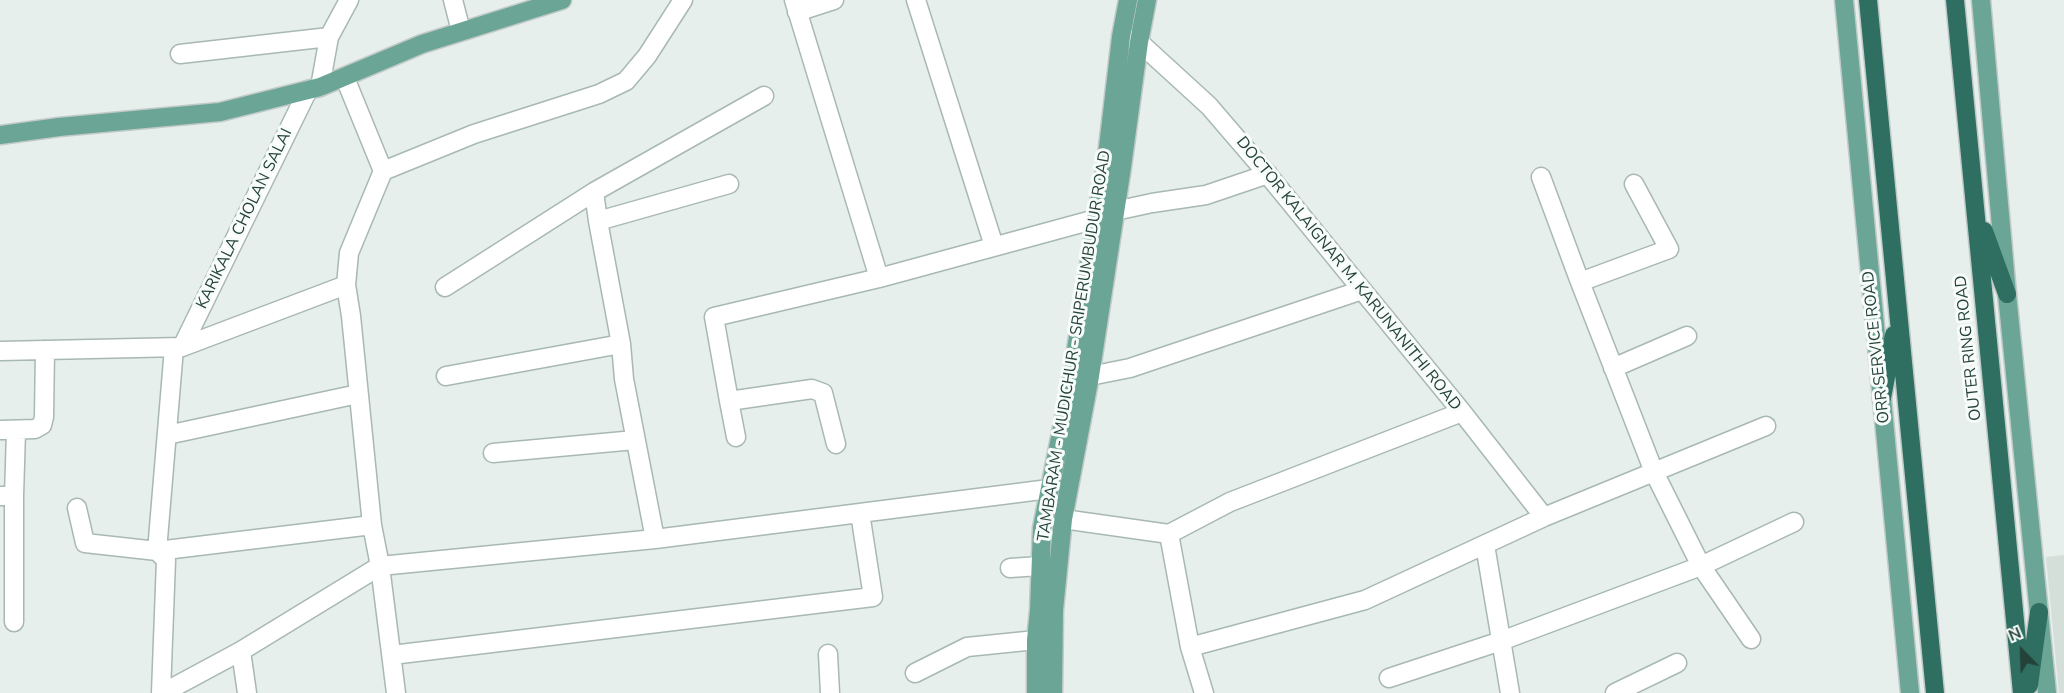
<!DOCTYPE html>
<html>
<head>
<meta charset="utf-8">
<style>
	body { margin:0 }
	#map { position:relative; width:2064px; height:693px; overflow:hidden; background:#e6efeb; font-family:"Nunito Sans",sans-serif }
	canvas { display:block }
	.north { position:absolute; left:1992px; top:621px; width:60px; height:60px; -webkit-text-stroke:4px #f7fbf9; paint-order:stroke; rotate:337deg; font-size:16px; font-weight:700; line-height:24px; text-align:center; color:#24423a }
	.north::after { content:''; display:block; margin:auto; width:21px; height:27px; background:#24423a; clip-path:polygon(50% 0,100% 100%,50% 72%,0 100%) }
</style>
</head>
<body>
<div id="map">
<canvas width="2064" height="693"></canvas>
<div class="north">N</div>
</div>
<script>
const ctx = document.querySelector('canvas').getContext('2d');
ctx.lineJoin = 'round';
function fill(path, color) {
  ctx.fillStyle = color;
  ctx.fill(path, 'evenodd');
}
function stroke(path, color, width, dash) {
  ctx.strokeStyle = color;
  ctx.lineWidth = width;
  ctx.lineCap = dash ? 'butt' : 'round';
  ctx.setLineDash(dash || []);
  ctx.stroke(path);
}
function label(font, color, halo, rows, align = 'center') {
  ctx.font = font + ' "Nunito Sans",sans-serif';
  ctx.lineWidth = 6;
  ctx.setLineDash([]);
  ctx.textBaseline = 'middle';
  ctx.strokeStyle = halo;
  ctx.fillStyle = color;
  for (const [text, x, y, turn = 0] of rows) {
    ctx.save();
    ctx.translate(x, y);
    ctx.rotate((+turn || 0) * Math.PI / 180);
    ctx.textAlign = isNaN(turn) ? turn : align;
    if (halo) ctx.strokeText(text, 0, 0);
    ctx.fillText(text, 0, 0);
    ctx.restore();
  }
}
const built = new Path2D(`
	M2064 555V693H2059L2046 557Z`);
const minor = new Path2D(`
	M453 0 461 31
	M794 0 879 278
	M916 0 994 246
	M797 12 834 0
	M1128 39 1139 42 1209 106 1264 170 1462 412 1544 517
	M180 54 329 37
	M345 78 383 171 349 253 346 285 351 316 372 525 380 566 396 693
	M320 87 329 37 349 0
	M383 171 474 134 599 94 626 81 647 56 683 0
	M1541 177 1580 282
	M1634 184 1669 249 1580 282 1654 472 1701 566 1751 639
	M594 192 598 221 621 344 624 379 655 539
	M1115 211 1152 203 1206 195 1268 174
	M598 221 729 184
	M445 287 594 192 764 96
	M182 347 308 90
	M0 351 182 347 346 285
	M1613 368 1687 336
	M446 376 621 344
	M1090 376 1130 368 1362 290
	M729 401 736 437
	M0 430 35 429 42 425 44 417 45 350
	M167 435 358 394
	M836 444 823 393 812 389 729 401 714 317 879 278 1096 219
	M493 453 635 440
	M0 496H14L16 431
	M14 496V622
	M77 508 85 543 157 551 372 525
	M1063 519 1169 534 1190 647 1204 693
	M1169 534 1230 502 1462 412
	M1485 545 1510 693
	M1010 568 1040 566
	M1190 647 1365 600 1544 517 1766 426
	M241 651 247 693
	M828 654 830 693
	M392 655 873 597 860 513
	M915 673 967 647 1036 640
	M1389 678 1501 641 1701 566 1794 522
	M161 693 166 560 157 551 174 348
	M163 693 241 651 380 566 655 539 1049 489
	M1615 693 1677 663`);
const major = new Path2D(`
	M1844 0 1910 693
	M1981 0 2007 294 2047 693
	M0 135 59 127 220 112 320 87 422 44 562 0
	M1036 693V640L1039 611 1042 528 1071 383 1096 219 1106 164 1121 37 1128 0
	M1053 693 1054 610 1063 519 1090 376 1122 167 1139 42 1147 0`);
const highway = new Path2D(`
	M1868 0 1935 693
	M1955 0 2022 693
	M1984 231 2007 294
	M1882 398 1894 335
	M2029 685 2039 612`);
const streetNames = [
	["KARIKALA CHOLAN SALAI",245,219,-64],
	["DOCTOR KALAIGNAR M. KARUNANITHI ROAD",1348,274,51],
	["TAMBARAM - MUDICHUR - SRIPERUMBUDUR ROAD",1075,346,-81],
	["ORR SERVICE ROAD",1877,347,-96],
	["OUTER RING ROAD",1969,348,-96]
];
fill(built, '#d4dfda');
stroke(minor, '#a8b8b2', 21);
stroke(major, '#c2cac8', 21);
stroke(highway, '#c2cac8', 21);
stroke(minor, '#fff', 18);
stroke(major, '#6aa596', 18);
stroke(highway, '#2f6f62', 18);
label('16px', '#24423a', '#f7fbf9', streetNames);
</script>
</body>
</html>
